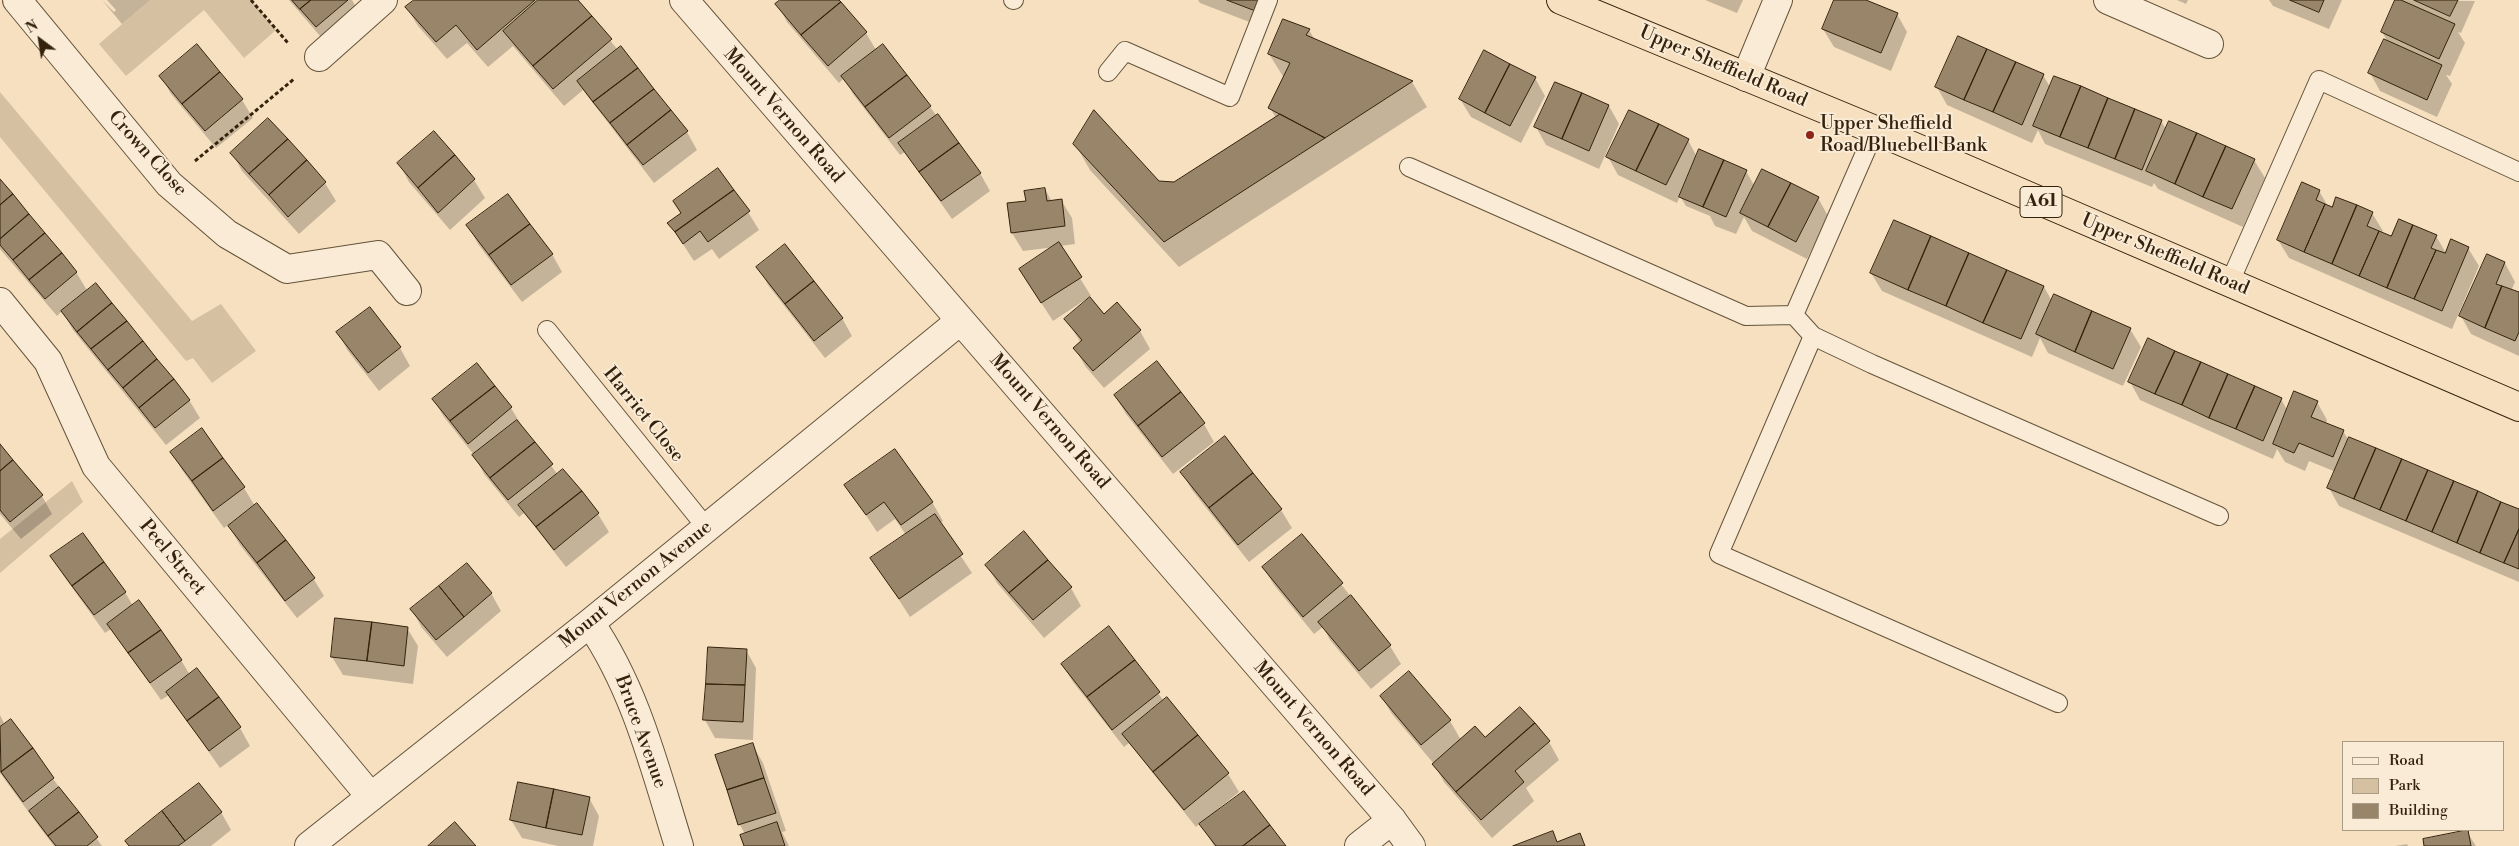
<!DOCTYPE html>
<html>
<head>
<meta charset="utf-8">
<style>
	body { margin:0 }
	#map { position:relative; width:2519px; height:846px; overflow:hidden; background:#f6e0c0; font-family:"Libre Bodoni",serif }
	canvas { display:block }
	.legend { position:absolute; left:2342px; top:741px; width:162px; height:90px; box-sizing:border-box; background:#f9ebd6; border:1px solid #aa9b85; margin:0; padding:6px 9px; list-style:none; font-size:15px; color:#34220c }
	.legend li { display:flex; align-items:center; gap:10px; height:25px }
	.legend b { width:25px; border:1px solid #aa9b85 }
	.north { position:absolute; left:15px; top:15px; width:50px; height:50px; -webkit-text-stroke:4px #f9ebd6; paint-order:stroke; rotate:329deg; font-size:14px; font-weight:700; line-height:20px; text-align:center; color:#34220c }
	.north::after { content:''; display:block; margin:auto; width:18px; height:22px; background:#34220c; clip-path:polygon(50% 0,100% 100%,50% 72%,0 100%) }
</style>
</head>
<body>
<div id="map">
<canvas width="2519" height="846"></canvas>
<ul class="legend">
<li><b style="height:6px;background:#f9ebd6"></b>Road</li>
<li><b style="height:14px;background:#d5c0a1"></b>Park</li>
<li><b style="height:14px;background:#99856a"></b>Building</li>
</ul>
<div class="north">N</div>
</div>
<script>
const ctx = document.querySelector('canvas').getContext('2d');
ctx.lineJoin = 'round';
function fill(path, color) {
  ctx.fillStyle = color;
  ctx.fill(path, 'evenodd');
}
function stroke(path, color, width, dash) {
  ctx.strokeStyle = color;
  ctx.lineWidth = width;
  ctx.lineCap = dash ? 'butt' : 'round';
  ctx.setLineDash(dash || []);
  ctx.stroke(path);
}
function label(font, color, halo, rows, align = 'center') {
  ctx.font = font + ' "Libre Bodoni",serif';
  ctx.lineWidth = 4;
  ctx.setLineDash([]);
  ctx.textBaseline = 'middle';
  ctx.strokeStyle = halo;
  ctx.fillStyle = color;
  for (const [text, x, y, turn = 0] of rows) {
    ctx.save();
    ctx.translate(x, y);
    ctx.rotate((+turn || 0) * Math.PI / 180);
    ctx.textAlign = isNaN(turn) ? turn : align;
    if (halo) ctx.strokeText(text, 0, 0);
    ctx.fillText(text, 0, 0);
    ctx.restore();
  }
}
const green = new Path2D(`
	M150 0H251L276 30 244 58 204 10 126 76 99 44Z
	M0 92 192 321 221 304 256 351 212 383 193 358 186 361 0 137Z
	M72 481 83 502 0 573V539Z`);
const shadow = new Path2D(`
	M102 0 114 12 116 10 107 0H150L122 24Z
	M289 0H352L361 16 327 44Z
	M416 0H576L687 132 697 150 654 183 583 90 564 106 513 46 488 67 467 43 447 59 418 26 407 8Z
	M782 0H838L866 33 876 50 930 107 980 173 990 191 952 219 905 152 900 155 853 94 844 78 839 83 787 22 777 4Z
	M1198 0H1275L1265 28 1200 3Z
	M1705 0H1743L1737 13Z
	M1835 0H1862L1897 14 1907 32 1891 71 1834 47 1823 29Z
	M2177 0H2188L2186 4Z
	M2269 0H2342L2329 29 2273 6Z
	M2397 0 2475 1 2461 33 2458 32 2465 43 2450 76 2446 75 2452 84 2437 117 2380 91 2370 73 2388 42 2382 32Z
	M1309 30 1315 40 1412 82 1427 107 1179 267 1090 170 1075 144 1159 183H1174L1276 118 1270 108 1284 78 1269 54Z
	M1959 38 2043 75 2050 87 2161 121 2166 129 2254 160 2265 178 2243 227 2158 189 2154 183 2152 187 2045 144 2038 130 2032 143 1947 105 1937 87Z
	M197 46 242 100 253 118 216 148 171 94 161 76Z
	M1535 78 1545 96 1521 143 1471 117 1460 99Z
	M1556 83 1609 106 1619 124 1599 169 1546 145 1536 127Z
	M268 120 325 183 336 201 299 234 242 171 232 153Z
	M434 133 474 180 485 198 450 230 409 182 399 163Z
	M1688 140 1697 157 1746 171 1755 187 1818 198 1828 216 1807 259 1752 231 1744 217 1736 234 1715 226 1710 216 1686 206 1680 196 1677 203 1618 175 1608 157Z
	M0 181 76 272 88 292 189 400 200 418 166 445 73 330 62 311 57 316 0 249Z
	M1045 189 1052 202 1061 200 1072 218 1075 244 1060 246 1091 296 1053 321 1031 287 1055 247 1023 251 1012 233 1008 205 1027 202Z
	M2319 191 2329 208 2372 213 2383 231 2381 233 2392 238 2436 236 2446 253 2468 248 2479 266 2452 329 2289 258 2278 240Z
	M748 212 759 230 719 259 712 249 694 261 669 223Z
	M468 225 552 254 562 272 522 302 478 244Z
	M2488 256 2505 263 2515 282 2511 291 2519 295V356L2471 334 2461 316Z
	M758 267 842 318 852 336 825 358 768 285Z
	M1871 273 2044 287 2052 301 2130 329 2141 347 2123 386 2048 353 2040 338 2032 357 1882 291Z
	M1103 315 1140 331 1150 349 1104 388 1085 366 1075 348 1081 343 1066 319Z
	M338 333 400 348 410 366 379 391 348 351Z
	M1156 363 1204 424 1214 442 1173 474 1126 414 1115 396Z
	M477 365 511 408 522 426 558 475 563 470 598 514 609 532 566 567 524 513 519 517 484 474 474 455 444 417 433 399Z
	M2130 382 2281 399 2287 410 2317 402 2327 420 2326 424 2343 431 2349 441 2350 438 2519 510V582L2339 506 2329 488 2336 472 2309 461 2305 471 2285 462 2277 449 2273 459 2140 400Z
	M201 430 244 488 255 506 313 578 324 596 297 618 240 545 228 525 224 528 182 470 172 452Z
	M1225 438 1281 510 1292 528 1249 562 1192 490 1182 472Z
	M0 446 42 496 52 514 21 539 0 514Z
	M895 451 932 502 943 521 939 523 972 573 910 617 872 558 906 535 895 519 877 532 846 485Z
	M1302 535 1390 646 1401 664 1371 689 1330 640 1323 627 1314 634 1274 585 1263 567Z
	M52 557 125 592 133 606 181 660 190 675 240 728 250 746 220 768 169 695 161 700 111 629 105 633 63 575Z
	M987 565 1071 588 1081 606 1044 638 997 583Z
	M491 593 501 611 447 657 422 628 412 610Z
	M407 628 418 646 413 684 343 675 332 657Z
	M1108 628 1164 701 1167 699 1228 774 1239 792 1218 809 1219 811 1284 846H1214L1200 823 1196 827 1129 743 1124 747 1073 682 1062 664Z
	M746 650 756 668 753 740 715 738 705 720Z
	M1381 696 1450 721 1461 740 1549 742 1559 760 1526 788 1534 801 1492 838 1444 782 1434 764 1392 714Z
	M0 715 5 725 11 721 102 846H54L41 829 0 773Z
	M752 744 763 763 786 831 782 832 789 846H745V834L740 825 717 756Z
	M589 798 599 816 593 846H558L522 838 511 820Z
	M221 812 231 830 211 846H130Z
	M2467 832 2476 846H2426Z
	M2407 844 2408 846H2395Z`);
const building = new Path2D(`
	M292 0H311L300 9Z
	M311 0H348L316 27 300 9Z
	M414 0H535L477 50 456 25 436 42 405 7Z
	M538 0H578L592 16 533 66 503 31Z
	M780 0H839L841 2 801 35 775 4Z
	M1227 0H1258L1254 10Z
	M1834 0H1866L1898 13 1881 53 1822 29Z
	M2290 0H2324L2319 12Z
	M2395 0H2401L2455 24 2439 59 2381 32Z
	M2414 0H2458L2450 16Z
	M841 2 867 32 828 66 801 35Z
	M592 16 612 39 553 89 533 66Z
	M1283 19 1310 29 1306 35 1413 81 1325 138 1268 108 1290 63 1268 54Z
	M1958 36 1987 49 1964 100 1935 87Z
	M2384 39 2442 65 2427 100 2368 73Z
	M197 44 220 72 182 104 159 76Z
	M883 44 907 75 865 107 841 76Z
	M621 46 638 68 593 102 577 81Z
	M1987 49 2016 62 1993 112 1964 100Z
	M1484 50 1510 64 1485 113 1459 99Z
	M2016 62 2044 74 2022 125 1993 112Z
	M1510 64 1536 77 1510 126 1485 113Z
	M638 68 654 89 610 123 593 102Z
	M220 72 243 99 205 131 182 104Z
	M907 75 931 106 889 138 865 107Z
	M2054 76 2081 86 2060 137 2033 126Z
	M1555 82 1582 93 1562 139 1534 127Z
	M2081 86 2108 98 2088 148 2060 137Z
	M654 89 671 110 627 145 610 123Z
	M1582 93 1609 105 1589 151 1562 139Z
	M2108 98 2135 109 2115 159 2088 148Z
	M2135 109 2162 120 2142 170 2115 159Z
	M671 110 688 131 643 165 627 145Z
	M1094 110 1159 181 1174 182 1280 114 1325 138 1164 242 1073 144Z
	M1629 110 1659 124 1636 171 1606 157Z
	M938 114 959 143 919 172 898 143Z
	M268 118 288 139 249 174 230 153Z
	M2169 121 2197 133 2175 184 2146 171Z
	M1659 124 1689 139 1666 185 1636 171Z
	M434 131 455 155 418 188 397 163Z
	M2197 133 2226 146 2203 197 2175 184Z
	M288 139 307 160 269 195 249 174Z
	M959 143 981 173 941 201 919 172Z
	M2226 146 2255 159 2232 209 2203 197Z
	M1699 149 1724 160 1703 207 1679 197Z
	M455 155 475 179 438 213 418 188Z
	M307 160 326 182 288 217 269 195Z
	M1724 160 1747 170 1726 217 1703 207Z
	M718 168 734 190 675 232 667 223 681 213 673 201Z
	M1762 169 1791 183 1768 227 1740 213Z
	M0 179 13 194 0 205Z
	M2302 182 2320 190 2316 200 2325 204 2304 252 2277 240Z
	M1791 183 1819 197 1796 242 1768 227Z
	M1045 188 1047 201 1062 199 1065 226 1011 233 1007 203 1026 201 1024 191Z
	M734 190 750 211 708 242 700 231 683 244 675 232Z
	M13 194 29 214 0 239V205Z
	M508 194 530 224 489 255 466 225Z
	M2336 197 2357 205 2332 264 2304 252 2325 204 2332 207Z
	M2357 205 2373 212 2367 226 2379 231 2359 276 2332 264Z
	M29 214 45 233 13 260 0 245V239Z
	M2399 219 2413 225 2387 288 2359 276 2379 231 2391 236Z
	M1894 220 1931 236 1908 290 1870 273Z
	M530 224 553 254 511 285 489 255Z
	M2413 225 2437 235 2431 248 2436 250 2414 299 2387 288Z
	M45 233 62 253 29 280 13 260Z
	M1931 236 1969 253 1946 306 1908 290Z
	M2451 239 2469 247 2442 311 2414 299 2436 250 2445 253Z
	M1059 242 1082 277 1041 303 1019 269Z
	M785 244 814 281 785 304 756 267Z
	M62 253 77 272 45 299 29 280Z
	M1969 253 2007 270 1983 323 1946 306Z
	M2487 254 2505 262 2496 284 2502 286 2485 328 2459 316Z
	M2007 270 2044 286 2021 339 1983 323Z
	M814 281 843 318 814 341 785 304Z
	M96 283 112 303 77 332 61 311Z
	M2502 286 2519 292V332L2515 341 2485 328Z
	M2054 294 2092 311 2075 352 2036 334Z
	M1090 297 1104 314 1117 302 1141 330 1093 371 1073 348 1082 340 1064 319Z
	M112 303 127 321 91 349 77 332Z
	M370 307 401 347 368 373 336 332Z
	M2092 311 2131 328 2113 369 2075 352Z
	M127 321 143 341 108 370 91 349Z
	M2148 338 2175 351 2155 394 2128 382Z
	M143 341 157 359 123 388 108 370Z
	M2175 351 2201 362 2182 405 2155 394Z
	M157 359 174 379 139 408 123 388Z
	M1157 361 1181 392 1138 426 1114 395Z
	M2201 362 2228 374 2209 418 2182 405Z
	M477 363 495 386 450 421 432 399Z
	M2228 374 2255 386 2236 429 2209 418Z
	M174 379 190 400 155 428 139 408Z
	M495 386 512 407 468 444 450 421Z
	M2255 386 2282 398 2263 441 2236 429Z
	M2294 391 2318 401 2311 417 2344 430 2333 457 2299 443 2294 453 2273 444Z
	M1181 392 1205 423 1162 457 1138 426Z
	M517 420 535 442 490 478 472 455Z
	M202 428 223 458 192 481 170 452Z
	M1225 436 1253 473 1209 508 1180 472Z
	M2349 437 2376 448 2354 499 2327 488Z
	M535 442 553 464 508 500 490 478Z
	M0 444 13 460 0 471Z
	M2376 448 2402 459 2380 510 2354 499Z
	M895 449 933 502 901 525 884 502 866 515 844 485Z
	M223 458 245 487 213 511 192 481Z
	M2402 459 2428 470 2406 521 2380 510Z
	M13 460 43 495 10 522 0 510V471Z
	M563 469 582 491 536 527 518 505Z
	M2428 470 2454 481 2432 532 2406 521Z
	M1253 473 1282 509 1238 545 1209 508Z
	M2454 481 2478 491 2457 543 2432 532Z
	M582 491 599 513 554 550 536 527Z
	M2478 491 2501 502 2480 553 2457 543Z
	M2501 502 2519 509V529L2504 563 2480 553Z
	M257 503 286 540 257 563 228 526Z
	M935 514 963 554 899 599 870 558Z
	M2519 529V569L2504 563Z
	M1024 531 1048 560 1009 593 985 565Z
	M83 533 104 562 72 586 50 556Z
	M1302 534 1343 583 1303 617 1262 567Z
	M286 540 315 578 285 601 257 563Z
	M1048 560 1072 587 1033 620 1009 593Z
	M104 562 126 592 94 615 72 586Z
	M467 563 492 593 464 617 439 586Z
	M439 586 464 617 436 640 410 609Z
	M1351 595 1391 645 1359 671 1318 622Z
	M139 600 161 630 128 653 107 624Z
	M335 618 372 622 367 661 331 657Z
	M372 622 408 627 404 666 367 661Z
	M1109 626 1135 660 1087 697 1061 664Z
	M161 630 182 660 150 683 128 653Z
	M708 647 747 649 745 685 706 684Z
	M1135 660 1160 692 1112 730 1087 697Z
	M197 668 219 697 187 721 166 692Z
	M1409 671 1451 720 1421 745 1380 696Z
	M706 684 745 685 743 722 703 720Z
	M219 697 241 727 209 751 187 721Z
	M1167 697 1198 735 1153 772 1122 734Z
	M1520 707 1535 723 1456 792 1432 764 1475 726 1485 737Z
	M11 719 33 748 1 772 0 727Z
	M1535 723 1550 741 1515 771 1524 782 1481 820 1456 792Z
	M1198 735 1229 773 1184 810 1153 772Z
	M753 743 764 778 727 790 715 755Z
	M33 748 54 778 23 802 1 772Z
	M764 778 776 813 738 825 727 790Z
	M518 782 554 789 546 828 510 820Z
	M199 783 222 812 185 841 162 811Z
	M59 787 79 812 48 836 29 811Z
	M554 789 590 797 582 835 546 828Z
	M1244 791 1270 825 1243 846H1216L1199 824Z
	M162 811 185 841 178 846H129L125 841Z
	M79 812 98 837 87 846H56L48 836Z
	M455 822 476 846H428Z
	M777 822 785 846H744L740 835Z
	M1270 825 1286 846H1243Z
	M2468 830 2471 846H2424L2423 839Z
	M1553 831 1557 842 1580 833 1585 846H1513Z`);
const path = new Path2D(`
	M251 0 288 43
	M195 161 294 79`);
const service = new Path2D(`
	M1013 0H1014
	M1108 72 1125 51 1230 97 1268 0
	M1409 167 1746 316 1794 315 1813 336 1872 364 2219 516
	M2229 284 2319 80 2519 172
	M1794 315 1875 130
	M547 330 706 527
	M1813 336 1719 554 2058 703`);
const minor = new Path2D(`
	M17 0 169 184 227 234 287 269 378 255 407 291
	M2108 0 2209 44
	M319 57 383 0
	M1746 77 1778 0
	M0 302 48 361 96 466 371 797
	M590 623C636 690 655 769 679 846
	M309 846 590 623 960 321
	M1359 846 1392 820`);
const tertiary = new Path2D(`
	M684 0 1392 820 1411 846`);
const trunk = new Path2D(`
	M1561 0 1875 130 2519 407`);
const markers = [
	[1810,135,5,"#8f2418"]
];
const shields = [
	[2041,202,42]
];
const shieldNames = [
	["A61",2041,202]
];
const streetNames = [
	["Upper Sheffield Road",1723,67,23],
	["Mount Vernon Road",783,116,49],
	["Crown Close",147,154,48],
	["Upper Sheffield Road",2165,255,23],
	["Harriet Close",643,415,51],
	["Mount Vernon Road",1049,422,49],
	["Peel Street",172,558,50],
	["Mount Vernon Avenue",636,585,-39],
	["Mount Vernon Road",1313,729,49],
	["Bruce Avenue",640,732,70]
];
const poiNames = [
	["Upper Sheffield",1820,124],
	["Road/Bluebell Bank",1820,146]
];
fill(green, '#d5c0a1');
fill(shadow, '#0003');
fill(building, '#99856a');
stroke(building, '#34220c', 1);
stroke(service, '#645239', 20);
stroke(minor, '#645239', 30);
stroke(tertiary, '#645239', 30);
stroke(trunk, '#34220c', 30);
stroke(path, '#34220c', 3, [4, 2.5]);
stroke(service, '#f9ebd6', 18);
stroke(minor, '#f9ebd6', 28);
stroke(tertiary, '#f9ebd6', 28);
stroke(trunk, '#f6e0c0', 28);
for (const [x, y, r, color] of markers) {
  const dot = new Path2D();
  dot.arc(x, y, r, 0, 2 * Math.PI);
  ctx.fillStyle = color;
  ctx.fill(dot);
  stroke(dot, '#f9ebd6', 2);
}
for (const [x, y, w] of shields) {
  const box = new Path2D();
  box.roundRect(x - w / 2, y - 15.5, w, 31, 4);
  ctx.fillStyle = '#f9ebd6';
  ctx.fill(box);
  stroke(box, '#34220c', 1);
}
label('bold 18px', '#34220c', null, shieldNames);
label('19px', '#34220c', '#f9ebd6', streetNames);
label('19px', '#34220c', '#f9ebd6', poiNames, 'left');
</script>
</body>
</html>
